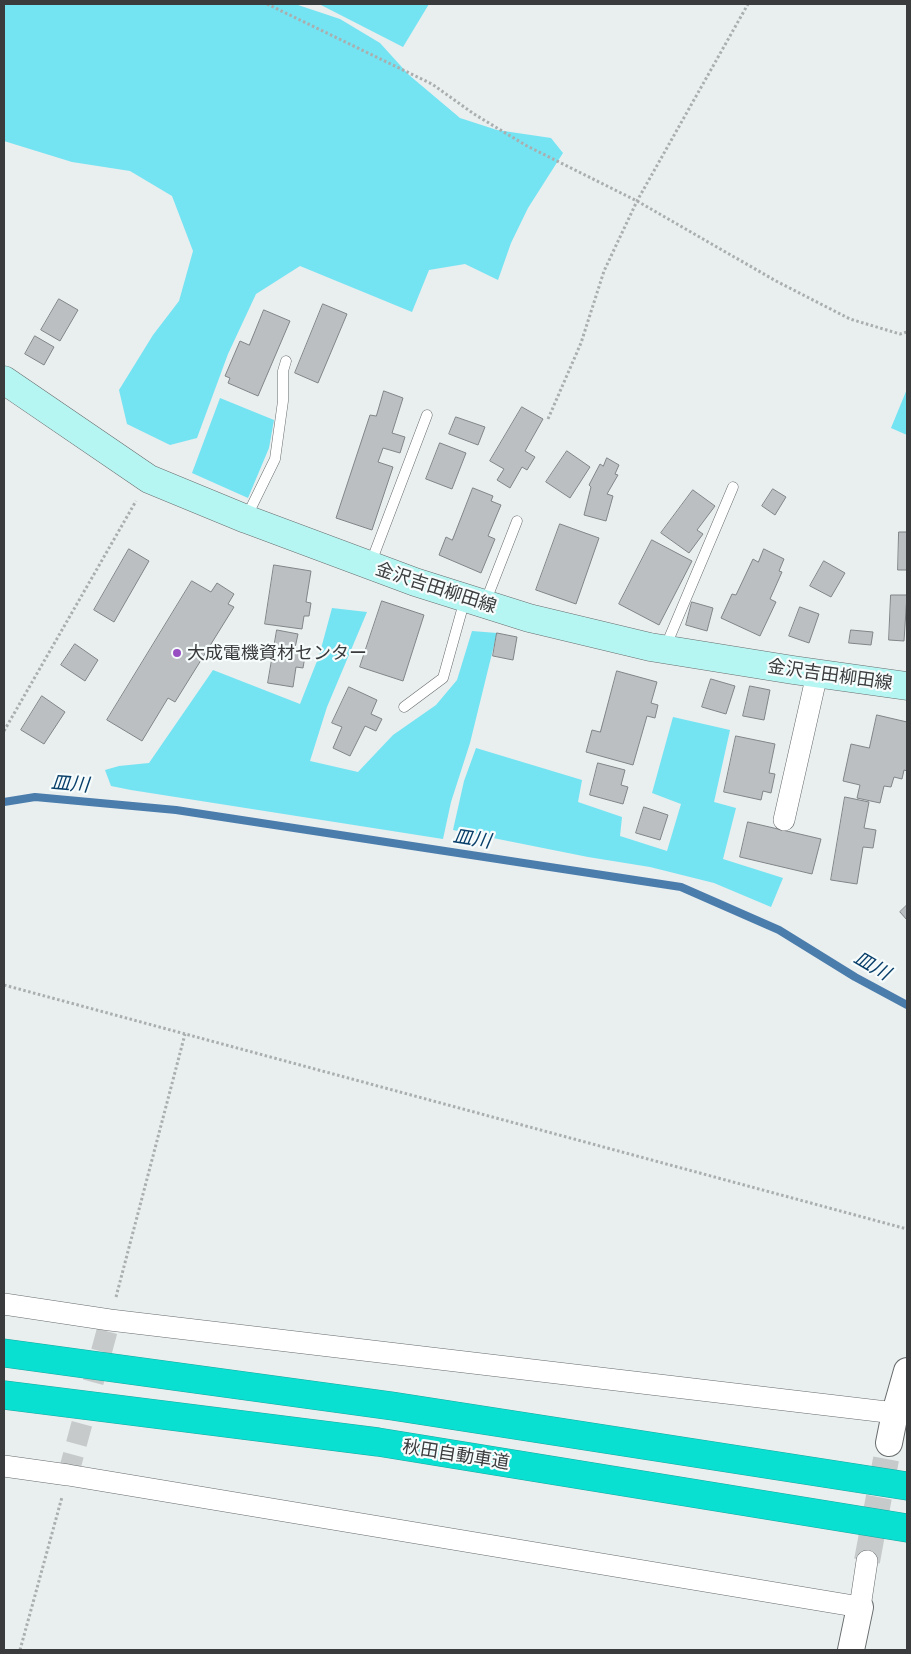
<!DOCTYPE html>
<html>
<head>
<meta charset="utf-8">
<style>
	body { margin:0 }
	#map { position:relative; width:911px; height:1654px; overflow:hidden; background:#e9eeef; font-family:"Public Sans",sans-serif }
	canvas { display:block }
	.frame { position:absolute; inset:0; border:5px solid #3a3b3c; pointer-events:none }
</style>
</head>
<body>
<div id="map">
<canvas width="911" height="1654"></canvas>
<div class="frame"></div>
</div>
<script>
const ctx = document.querySelector('canvas').getContext('2d');
ctx.lineJoin = 'round';
function fill(path, color) {
  ctx.fillStyle = color;
  ctx.fill(path, 'evenodd');
}
function stroke(path, color, width, dash) {
  ctx.strokeStyle = color;
  ctx.lineWidth = width;
  ctx.lineCap = dash ? 'butt' : 'round';
  ctx.setLineDash(dash || []);
  ctx.stroke(path);
}
function label(font, color, halo, rows, align = 'center') {
  ctx.font = font + ' "Public Sans","Noto Sans JP",sans-serif';
  ctx.lineWidth = 4.5;
  ctx.setLineDash([]);
  ctx.textBaseline = 'middle';
  ctx.strokeStyle = halo;
  ctx.fillStyle = color;
  for (const [text, x, y, turn = 0] of rows) {
    ctx.save();
    ctx.translate(x, y);
    ctx.rotate((+turn || 0) * Math.PI / 180);
    ctx.textAlign = isNaN(turn) ? turn : align;
    if (halo) ctx.strokeText(text, 0, 0);
    ctx.fillText(text, 0, 0);
    ctx.restore();
  }
}
const green = new Path2D(`
	M4 4H295L340 19 380 43 409 75 460 118 497 130 551 138 563 153 528 208 511 243 498 280 465 264 429 270 412 312 300 266 256 294 228 354 197 438 170 445 127 424 119 390 153 335 179 301 193 251 172 196 130 171 72 162 4 141Z
	M319 4H429L403 47Z
	M907 389V435L891 428Z
	M220 398 274 420 269 448 248 498 192 473Z
	M332 608 367 612 327 707 310 761 358 772 393 735 436 705 457 680 472 631 497 633 470 743 451 802 443 839 131 790 111 786 105 770 119 766 149 763 213 670 300 704 319 656Z
	M673 717 730 730 714 802 736 808 723 859 783 878 771 907 714 883 650 867 588 857 453 830 464 781 476 748 582 780 578 802 622 817 620 836 667 851 681 804 652 793Z`);
const stream = new Path2D(`
	M4 802 35 797 176 810 681 887 779 930 855 977 907 1005`);
const building = new Path2D(`
	M59 299 78 310 60 341 41 330Z
	M323 304 347 314 318 383 295 373Z
	M264 310 290 321 258 396 228 383 230 378 225 376 240 341 249 345Z
	M35 336 54 347 44 365 25 354Z
	M384 391 403 398 392 433 405 437 400 453 383 448 378 462 393 467 372 530 336 518 370 415 376 416Z
	M522 407 543 419 525 451 535 457 527 470 522 467 510 488 497 480 504 469 490 461Z
	M456 417 485 427 478 445 449 434Z
	M440 443 466 453 452 489 426 479Z
	M567 451 590 467 570 498 546 482Z
	M607 458 619 465 615 474 618 475 607 494 613 496 606 521 584 515 591 487 589 485 600 464 603 466Z
	M473 488 493 496 491 501 501 505 488 536 495 539 481 573 439 555 446 537 452 540Z
	M773 489 786 497 775 515 762 506Z
	M693 490 715 506 697 530 703 534 689 553 661 533Z
	M560 524 599 538 576 604 536 590Z
	M899 532H907V570H898Z
	M652 540 692 561 659 625 619 604Z
	M129 549 149 561 114 622 94 610Z
	M764 549 784 559 779 571 782 572 770 599 776 602 760 636 721 618 732 594 736 595 753 559 758 562Z
	M824 561 845 573 831 597 810 586Z
	M274 565 311 571 306 602 311 603 309 616H304L302 629 265 624Z
	M192 581 211 592 217 583 234 594 228 604 234 607 175 702 168 698 142 741 107 720Z
	M891 595H907L904 641 889 640Z
	M382 601 424 615 403 681 360 667Z
	M692 602 713 608 707 631 686 625Z
	M800 607 819 614 809 643 789 636Z
	M277 630 298 634 295 648 306 650 303 668 296 667 293 687 268 683Z
	M851 630 873 632 871 645 849 643Z
	M497 633 517 637 513 660 493 656Z
	M75 644 98 660 85 681 61 665Z
	M617 671 657 682 651 703 658 705 655 718 647 716 633 765 586 752 592 730 600 732Z
	M711 679 735 686 726 714 702 707Z
	M750 686 770 690 764 720 743 716Z
	M349 687 377 700 371 714 382 719 376 731 365 726 350 756 333 748 342 727 332 723Z
	M42 696 65 712 44 744 21 730Z
	M877 715 907 722V771L904 770 902 779 894 777 891 787 884 786 880 803 857 798 860 785 843 781 851 744 869 748Z
	M736 736 775 744 769 773 775 774 771 793 763 791 761 800 724 792Z
	M598 763 625 770 621 785 628 787 623 804 590 795Z
	M845 797 869 802 864 828 876 830 873 848 863 847 857 884 831 880Z
	M644 807 668 815 660 840 636 833Z
	M748 822 821 839 812 874 740 857Z
	M907 905V920L900 912Z`);
const minorTunnel = new Path2D(`
	M68 1475 110 1320`);
const tertiaryTunnel = new Path2D(`
	M867 1561 889 1443`);
const path = new Path2D(`
	M267 4 432 84 474 114 527 146 637 201 776 281 850 319 900 334 907 332
	M548 419 581 343 604 271 637 201 748 4
	M4 731 136 501
	M4 985 907 1229
	M116 1297 185 1034
	M20 1650 62 1497`);
const service = new Path2D(`
	M246 518 275 459 283 401V371L286 361
	M370 565 427 415
	M485 603 517 521
	M665 648 733 487
	M404 707 443 678 465 599`);
const minor = new Path2D(`
	M784 820 817 674
	M4 1304 110 1320 895 1413
	M4 1466 68 1475 860 1607 867 1561`);
const tertiary = new Path2D(`
	M889 1443 895 1413 907 1371
	M851 1650 860 1607`);
const secondary = new Path2D(`
	M4 380 149 479 246 519 415 582 529 618 650 647 793 670 907 686`);
const motorway = new Path2D(`
	M4 1353 392 1406 907 1486
	M4 1395 378 1442 907 1528`);
const markers = [
	[177,653,5,"#984fc2"]
];
const streetNames = [
	["金沢吉田柳田線",436,588,18],
	["金沢吉田柳田線",830,675,8],
	["秋田自動車道",456,1455,9]
];
const poiNames = [
	["大成電機資材センター",187,653]
];
const waterNames = [
	["皿川",70,784,5],
	["皿川",472,839,9],
	["皿川",872,966,30]
];
fill(green, '#74e3f2');
stroke(stream, '#4a7cac', 8);
fill(building, '#bbbfc1');
stroke(building, '#818587', 1);
stroke(minorTunnel, '#c6cacb', 21, [21, 11]);
stroke(tertiaryTunnel, '#c6cacb', 26, [26, 13]);
stroke(service, '#686c6d', 11);
stroke(minor, '#686c6d', 22);
stroke(tertiary, '#686c6d', 28);
stroke(secondary, '#686c6d', 29);
stroke(motorway, '#1ba69e', 29);
stroke(path, '#aaaeaf', 3, [2.5, 2.5]);
stroke(service, '#fff', 10);
stroke(minor, '#fff', 21);
stroke(tertiary, '#fff', 26);
stroke(secondary, '#b6f6f2', 28);
stroke(motorway, '#0ae0d2', 28);
for (const [x, y, r, color] of markers) {
  const dot = new Path2D();
  dot.arc(x, y, r, 0, 2 * Math.PI);
  ctx.fillStyle = color;
  ctx.fill(dot);
  stroke(dot, '#f6fbfc', 2);
}
label('18px', '#3a3b3c', '#f6fbfc', streetNames);
label('18px', '#3a3b3c', '#f6fbfc', poiNames, 'left');
label('italic 19px', '#083f6a', '#f6fbfc', waterNames);
</script>
</body>
</html>
